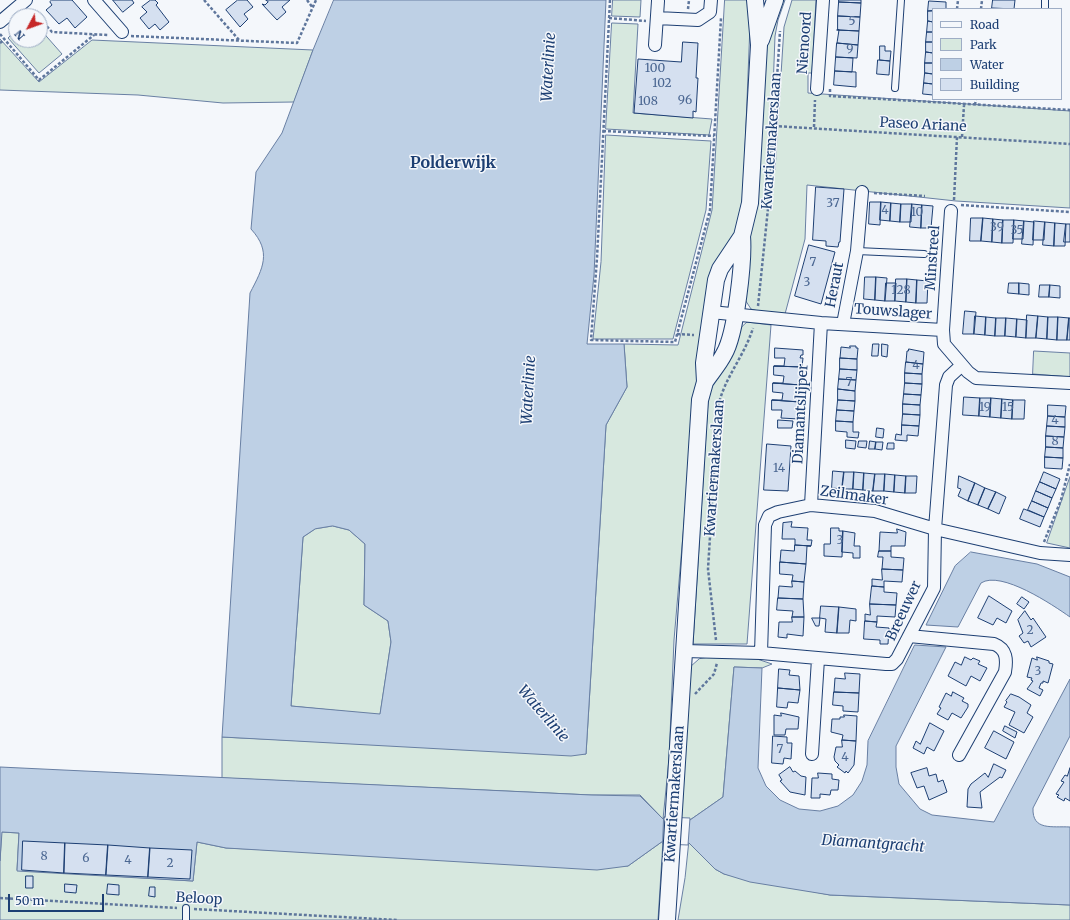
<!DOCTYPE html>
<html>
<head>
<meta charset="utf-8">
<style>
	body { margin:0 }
	#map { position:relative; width:1070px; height:920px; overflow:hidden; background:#f4f7fb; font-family:Merriweather,serif }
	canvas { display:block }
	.legend { position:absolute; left:932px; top:8px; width:130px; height:92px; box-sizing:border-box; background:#f4f7fb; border:1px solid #9eadc5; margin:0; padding:5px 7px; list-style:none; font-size:12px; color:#1d3f73 }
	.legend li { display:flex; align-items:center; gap:8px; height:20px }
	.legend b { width:20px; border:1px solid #9eadc5 }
	.north { position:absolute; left:8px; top:8px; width:40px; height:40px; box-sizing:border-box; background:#f4f7fb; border:1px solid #9eadc5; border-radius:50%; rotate:229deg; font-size:11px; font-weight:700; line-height:16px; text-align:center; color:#1d3f73 }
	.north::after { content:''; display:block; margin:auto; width:14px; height:18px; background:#c62828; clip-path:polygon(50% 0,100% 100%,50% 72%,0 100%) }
	.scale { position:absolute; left:8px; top:894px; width:96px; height:18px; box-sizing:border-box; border:2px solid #1d3f73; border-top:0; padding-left:5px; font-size:12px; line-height:14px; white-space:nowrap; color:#1d3f73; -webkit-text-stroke:3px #f4f7fb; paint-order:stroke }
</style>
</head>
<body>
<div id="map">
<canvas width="1070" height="920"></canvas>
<ul class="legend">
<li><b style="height:5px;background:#f4f7fb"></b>Road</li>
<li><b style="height:11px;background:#d7e8df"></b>Park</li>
<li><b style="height:11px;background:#bed0e5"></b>Water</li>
<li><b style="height:11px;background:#d5e0f0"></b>Building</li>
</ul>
<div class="north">N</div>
<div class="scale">50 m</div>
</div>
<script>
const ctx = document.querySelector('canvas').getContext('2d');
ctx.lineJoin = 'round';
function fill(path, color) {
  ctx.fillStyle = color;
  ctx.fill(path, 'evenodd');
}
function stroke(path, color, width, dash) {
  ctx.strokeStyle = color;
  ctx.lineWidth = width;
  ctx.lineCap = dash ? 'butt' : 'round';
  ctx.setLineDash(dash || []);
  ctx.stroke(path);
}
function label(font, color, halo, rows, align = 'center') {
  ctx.font = font + ' Merriweather,serif';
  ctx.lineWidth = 3;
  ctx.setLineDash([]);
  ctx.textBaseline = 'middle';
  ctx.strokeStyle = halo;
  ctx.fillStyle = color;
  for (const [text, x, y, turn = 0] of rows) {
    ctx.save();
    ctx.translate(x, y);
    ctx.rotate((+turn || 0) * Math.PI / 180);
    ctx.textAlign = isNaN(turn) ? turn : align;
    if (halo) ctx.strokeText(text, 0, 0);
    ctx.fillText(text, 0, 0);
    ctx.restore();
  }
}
const green = new Path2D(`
	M613 0H641L640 17 612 16Z
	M725 0H751L743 200 736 237 712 275 695 394 674 640 669 759 663 819 640 795H591L222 778V737L586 754 606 425 627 387 624 344 678 345 712 210Z
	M779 0H785L778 20 775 36 770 170H775L784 27 792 0H816L812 73H808V93L1070 111V208L956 201 807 185 805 239 785 314 761 312 751 309 742 295 767 43Z
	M612 23 638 24 633 113 712 119 709 135 606 129Z
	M40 29 62 54 39 73 8 38 16 30V40H40Z
	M0 39 39 82 92 40 313 50 294 102 223 103 138 95 0 90Z
	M606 135 711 141 706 210 673 339H593L601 262Z
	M747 322 771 325 747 644H693L708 401C715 374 725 340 747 322Z
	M1034 351 1070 353V377L1033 374Z
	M1070 477V548L1047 543Z
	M333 526 349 530 365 544 364 605 388 621 391 642 380 715 291 706 303 537 315 529Z
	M709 657 757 659 772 664 762 668 734 667 723 797 690 820 681 819 690 667 699 659Z
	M2 832 19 833 17 870 193 881 197 842 226 848 628 866 663 841 658 920H0V861Z
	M689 843 715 869 724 874 830 895 1070 905V920H678L685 878Z`);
const water = new Path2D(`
	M334 0H606L594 275 587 344H624L627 387 606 425 586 754 571 756 222 737 250 293C263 268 272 252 251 229L256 172 282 133 313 50ZM333 526 349 530 365 544 364 605 388 621 391 642 380 714 291 706 303 537 315 529Z
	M971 552 1037 564 1070 577V617C1053 605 1001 570 981 583L958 627 926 625 955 566Z
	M915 645 946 647 896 746V767L899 784 920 809 932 815 994 822 1070 679V736L1033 808C1032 831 1052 826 1070 827V905L830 895 750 882 724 874 715 869 689 843 663 841 628 866 597 870 226 848 197 842 193 881 17 871 19 833 2 832 0 861V767L591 795 640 796 663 819 690 820 723 797 734 667 762 668 758 768 766 786 780 800 799 809 820 811 838 806 853 795 862 781 867 765 868 741Z`);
const pier = new Path2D(`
	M664 817 690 818 688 845 663 844Z`);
const building = new Path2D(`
	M52 0H72L87 17 75 28 67 18 59 24 46 10 52 5 50 2Z
	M113 0H132L134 3 123 12Z
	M151 0H155L158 3 156 5 169 22 160 30 155 24 149 29 140 18 147 12 142 7Z
	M238 0H247L253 7 244 14 248 19 240 27 226 10Z
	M266 0H290L282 7 286 12 277 20 262 4 265 5 268 2Z
	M839 0H861V3L839 2Z
	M993 0H1015L1014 9 992 8Z
	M929 1 946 2V9L928 11Z
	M839 2 861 3 860 17 838 16Z
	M928 11H933V22L928 21Z
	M838 16 860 17 859 31 838 30Z
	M928 21 933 22V32H927Z
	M837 30H838L859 31 858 45 837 43 839 30Z
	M927 32H933V42H926Z
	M683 42 698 43 696 78H698L696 112 693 111V118L634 113 638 59 681 62Z
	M926 42H933V53L926 52Z
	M837 43 858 45 857 58 836 57Z
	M880 46H885V51H891L890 61 880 60Z
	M926 52 933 53V63H925Z
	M836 57 853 58 852 72 835 71Z
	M878 60 890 61 889 75 877 74Z
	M925 63H933V74L925 73Z
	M835 71 856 72V87L834 85Z
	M925 73 933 74V84L924 83Z
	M924 83 933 84V95L923 94Z
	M816 187 844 189 840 242H839L838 247 826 246V241L813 240Z
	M870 202H881L880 225 869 224Z
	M881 202 891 203 890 221 880 220Z
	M891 203 901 204 900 222 890 221Z
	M901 204H912L911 222H900Z
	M912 204 922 205 921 228 910 227Z
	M922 205 933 206 931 228H921Z
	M971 218H983L981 241H970Z
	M983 218 993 219 992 242 981 241Z
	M993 219 1003 220 1002 243 992 242Z
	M1003 220H1014L1013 243H1002Z
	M1014 220 1024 221 1023 239H1013Z
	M1024 221 1034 222 1033 245 1022 244Z
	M1034 221 1045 222 1044 240H1033Z
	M1045 222 1055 223 1054 246 1043 245Z
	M1055 223 1066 224 1065 246H1054Z
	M1066 224H1070V242H1064Z
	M809 245 835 252 821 304 795 296Z
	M865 277H876L875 300 864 299Z
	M876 277 887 278 885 301 875 300Z
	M896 279H907L906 302 895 301Z
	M907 279 917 280 916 303 906 302Z
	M917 280 928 281 927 303H916Z
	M886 283H896L895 301H885Z
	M1009 283H1019V294L1008 293Z
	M1019 283 1029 284V295L1019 294Z
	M1040 285H1050L1049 297H1039Z
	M1050 285 1060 286V298L1049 297Z
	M965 311 976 312 974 334H963Z
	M1027 315 1038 316 1036 338H1026Z
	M975 316 986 317 985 335 974 334Z
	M1038 316 1048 317 1047 339 1036 338Z
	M986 317 996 318 995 336 985 335Z
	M1048 317H1058L1057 340 1047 339Z
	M1058 317 1069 318 1067 340H1057Z
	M996 318H1006L1005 336H995Z
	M1006 318 1017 319 1016 337 1005 336Z
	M1069 318H1070V340H1067Z
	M1017 319 1027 320 1026 338 1016 337Z
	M873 344H879L878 356H872Z
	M882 344 888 345 887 357 882 356Z
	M850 346H856V348H858L857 359 840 358 841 347 850 348Z
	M775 348 803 350V355H801L800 358H803L802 367 774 366H784L785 358H775Z
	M909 349 924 352 923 364 906 362 907 351H908Z
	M840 358 857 359V370L840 369Z
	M906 362 923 364 922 374 905 373Z
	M774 366 802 367V372H800L799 375 802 376 801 385 773 383H783L784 376 774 375Z
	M840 369 857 370 856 380 839 379Z
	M905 373 922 374V384L905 383Z
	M839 379 856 380 855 391 838 389Z
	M773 383 801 385V389H798V393H801L800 402 772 400H782L783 393 773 392Z
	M905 383 922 384 921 395 904 394Z
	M838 389 855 391V401L838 400Z
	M904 394 921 395 920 405 903 404Z
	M964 397 980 398 979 416 963 415Z
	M980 398H991L990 417 979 416Z
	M991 398 1002 399 1001 418 990 417Z
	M1002 399 1013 400 1012 419 1001 418Z
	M772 400 800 402 797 410H800L799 419 781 418 782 410H772Z
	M838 400 855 401 854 411 837 410Z
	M1013 400H1025L1024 419H1012Z
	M903 404 920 405V415L903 414Z
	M1048 405 1066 406 1065 417 1048 416Z
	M837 410 854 411 853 422 836 421Z
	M903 414 920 415 919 426 902 425Z
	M1048 416 1065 417V427L1047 426Z
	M778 420 793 421 792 428H778Z
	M836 421 853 422V432H859L858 438 847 437V432L836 431Z
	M902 425 919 426 918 436 907 435V441L895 440 896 434 901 435Z
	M1047 426 1065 427 1064 437 1046 436Z
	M877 428 884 429 883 438 876 437Z
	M1046 436 1064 437 1063 448 1046 447Z
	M846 440 856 441 855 449 846 448Z
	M859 441H867L866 448 858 447Z
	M870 441 876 442 875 449H869Z
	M876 442H883L882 450 875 449Z
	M888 443H894V449H887Z
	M767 444 791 446 788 491 764 490Z
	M1046 447 1063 448V458L1045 457Z
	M1045 457 1063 458 1062 469 1045 468Z
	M833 471 844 472 842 489 832 488Z
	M844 472H854L853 489H842Z
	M854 472 864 473 863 490 853 489Z
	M1044 472 1060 479 1056 489 1040 482Z
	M864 473 875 474 873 491 863 490Z
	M875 474H885L884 491H873Z
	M885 474 895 475 894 492 884 491Z
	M895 475 906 476 905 493 894 492Z
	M906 476H917L916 493H905Z
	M959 476 975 483 968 501 958 496 961 489 958 488Z
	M1040 482 1056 489 1052 498 1036 491Z
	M975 483 985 488 978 505 968 501Z
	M985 488 996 492 988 509 978 505Z
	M1036 491 1052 498 1048 508 1032 501Z
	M996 492 1006 497 999 514 988 509Z
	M1032 501 1048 508 1044 517 1028 510Z
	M1024 509 1044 517 1040 527 1020 519Z
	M792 522 791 527 808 528 807 540H812L811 546 795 545V539H782L783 523Z
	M831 528H839V531H843L842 557 824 556V544H830Z
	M897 529 906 532 905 546H891V551H879L880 532 897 533Z
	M843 531 855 533 854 546H860V558H853V553L842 552Z
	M795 545 811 546H807L806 564 780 562 781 550 794 551Z
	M879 551H891V557L904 558 903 570 882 569 883 557H878Z
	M780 562 806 564 804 582 792 581 793 575 780 574Z
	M882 569 903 570 902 582 884 581V587L872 586V579L882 580Z
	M792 581 804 582 803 599 778 598 779 586 792 587Z
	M872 586 884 587V592L897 593 896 605 870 604Z
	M989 596 1012 611 1006 623 997 618 993 625 978 618Z
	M1022 597 1029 602 1024 609 1017 604Z
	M778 598 803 599 804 617H792L793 611 777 610Z
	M870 604 896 605 895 617 877 616V622L865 621V614L870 615Z
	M821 606 839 607 837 633 825 632 826 619 820 618Z
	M839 607 856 609V621L850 620 849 633H837Z
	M1025 611 1031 620 1033 618 1046 637 1031 647 1028 641 1024 643 1019 636 1023 633 1018 620Z
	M792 617H804L803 636 787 634V638L778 637 779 622H792Z
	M812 618H820L819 626H816Z
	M865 621 877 622 876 627 889 628 888 644H880V640L864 639Z
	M965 657 971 660 973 658 980 661 978 664 987 668 980 681 971 676 966 686 948 676 955 662 961 665Z
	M1037 657 1049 661V663L1053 664 1048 683 1043 681V683H1041L1039 688 1043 690 1040 696 1027 689 1033 681 1031 680 1032 678 1027 677 1032 658 1037 660Z
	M779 669 790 670 789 675 799 676 800 690 778 688Z
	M845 673 860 674 859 693 834 692 835 678 845 679Z
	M778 688 800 690 798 703 788 702 787 708 777 707Z
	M834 692 859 693 858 712 843 711V706L833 705Z
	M953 692 964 698 962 701 968 704V707L961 718 952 713 948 720 937 714 941 708 939 707 946 693 951 696Z
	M1011 694 1019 697 1031 705 1027 713 1033 717 1024 733 1009 725 1015 712 1004 707 1007 702 1006 701Z
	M781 713 799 717 798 729H786L785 735H774V715L781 716Z
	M844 715 857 716 856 741 842 740 843 735 831 732 832 719H840V717H844Z
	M930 723 944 731 934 751 927 747 924 754 913 748 916 741 920 744Z
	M1005 726 1017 732 1015 738 1003 731Z
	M994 731 1014 742 1006 759 985 748Z
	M773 736 787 737V743H792L791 759 784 758 783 764 772 763Z
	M842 740 856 741 854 765 848 773 846 771 845 773 837 767 839 765 835 761 834 757 836 747H842Z
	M994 764 1006 770 1002 778 1000 777 980 792 982 808 967 807 968 789 971 784 985 773 988 777Z
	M790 767 793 772 795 771 801 776 806 777 805 795 790 792 780 781 782 780 779 775Z
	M927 768 929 776 936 774 938 782 943 780 947 792 929 800 924 786 917 788 911 773Z
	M1070 768V801L1065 798 1064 801 1057 797 1059 795 1056 794 1064 782 1061 781 1065 775 1067 776Z
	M818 773 832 774V779L839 780 838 790H831L830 795 820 794V798H811L812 778H818Z
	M23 841 65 843 64 873 22 870Z
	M65 843 108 845 106 875 64 873Z
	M108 845 150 848 148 877 106 875Z
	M150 848 192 850 190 879 148 877Z
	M26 876H33V888H26Z
	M65 884 77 885 76 893 65 892Z
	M108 884 119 885V895L107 894Z
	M150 887H155V897L149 896Z`);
const path = new Path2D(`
	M204 0 239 40
	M307 0 313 8
	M610 0 597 258 591 340 675 342 710 210 721 18
	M688 9 689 0
	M957 9 958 0
	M981 9 982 0
	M32 11 37 16
	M609 18 646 21
	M40 19 52 32 108 35
	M0 34 39 80 94 35
	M131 36 297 43 316 0
	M0 43 4 40
	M830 89V96L1070 110
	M975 105 976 99
	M774 126 1070 144
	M814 127 815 100
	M603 131 714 136
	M962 137 964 105
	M874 193 925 196
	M954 200 957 137
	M961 205 1070 212
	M758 306 770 189 780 31
	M677 334 694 335
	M1044 542 1061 500 1070 464
	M716 640 708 569 718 407C724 378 744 357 753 328
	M695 694 714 674 717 663
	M0 898 177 908
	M194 909 397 920`);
const service = new Path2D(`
	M1045 9V0
	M895 88 901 0
	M857 251 924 254
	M186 920V908`);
const minor = new Path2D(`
	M94 0 122 32
	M657 18 698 20 710 12 711 0
	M0 22 26 0
	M655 45 658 1
	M817 89 823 0
	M711 312 821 323 943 330 944 344 968 372 976 378 1070 383
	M843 324 857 251 862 192
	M943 330 951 211
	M811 505 821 323
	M909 636 994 644C1007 649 1007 660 1005 672L959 755
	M684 651 761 653 886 664H892L897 659 934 588 935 529 946 385 949 377 962 365
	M761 653 765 525 769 516 778 512 811 505 875 511 935 529 1040 553 1070 555
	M812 754 818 659`);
const secondary = new Path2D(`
	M761 40 775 0
	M705 382C711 373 719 364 724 354 736 334 744 260 742 236
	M667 920 700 400 705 382 704 363 716 280 720 269 742 236 750 203 759 45 755 0`);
const numberNames = [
	["5",852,22],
	["9",850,50],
	["100",655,69],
	["102",662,84],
	["96",685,101],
	["108",648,102],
	["37",833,204],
	["4",885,211],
	["10",917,213],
	["39",997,228],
	["35",1017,231],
	["7",813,263],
	["3",807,283],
	["128",901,291],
	["4",916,366],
	["7",849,383],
	["19",985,408],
	["15",1008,408],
	["4",1055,421],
	["8",1055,442],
	["14",779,469],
	["3",840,541],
	["2",1030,631],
	["3",1038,672],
	["7",780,750],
	["4",845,758],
	["8",44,857],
	["6",86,859],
	["4",128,861],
	["2",170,864]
];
const streetNames = [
	["Nienoord",805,43,-86],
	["Paseo Ariane",923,125,3],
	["Kwartiermakerslaan",772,141,-86],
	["Minstreel",933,258,-86],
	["Heraut",835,285,-79],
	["Touwslager",893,312,4],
	["Diamantslijper",801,414,-87],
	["Kwartiermakerslaan",715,468,-86],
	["Zeilmaker",854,496,8],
	["Breeuwer",904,611,-65],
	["Kwartiermakerslaan",675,794,-86],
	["Beloop",199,899,3]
];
const waterNames = [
	["Waterlinie",549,67,-87],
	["Waterlinie",529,390,-87],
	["Waterlinie",543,714,49],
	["Diamantgracht",873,844,4]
];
const quarterNames = [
	["Polderwijk",453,163]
];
fill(green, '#d7e8df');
stroke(green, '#687fa3', 1);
fill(water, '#bed0e5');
stroke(water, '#687fa3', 1);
fill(pier, '#f4f7fb');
stroke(pier, '#687fa3', 1);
fill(building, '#d5e0f0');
stroke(building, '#1d3f73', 1);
stroke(service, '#1d3f73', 8);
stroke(minor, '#1d3f73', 14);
stroke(secondary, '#1d3f73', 18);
stroke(path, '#5e769c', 2.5, [3, 2]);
stroke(service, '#f4f7fb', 6);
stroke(minor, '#f4f7fb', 12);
stroke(secondary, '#f4f7fb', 16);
label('12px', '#4b6792', null, numberNames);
label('14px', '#1d3f73', '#f4f7fb', streetNames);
label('italic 15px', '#1d3f73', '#f4f7fb', waterNames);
label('bold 16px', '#1d3f73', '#f4f7fb', quarterNames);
</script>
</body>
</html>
